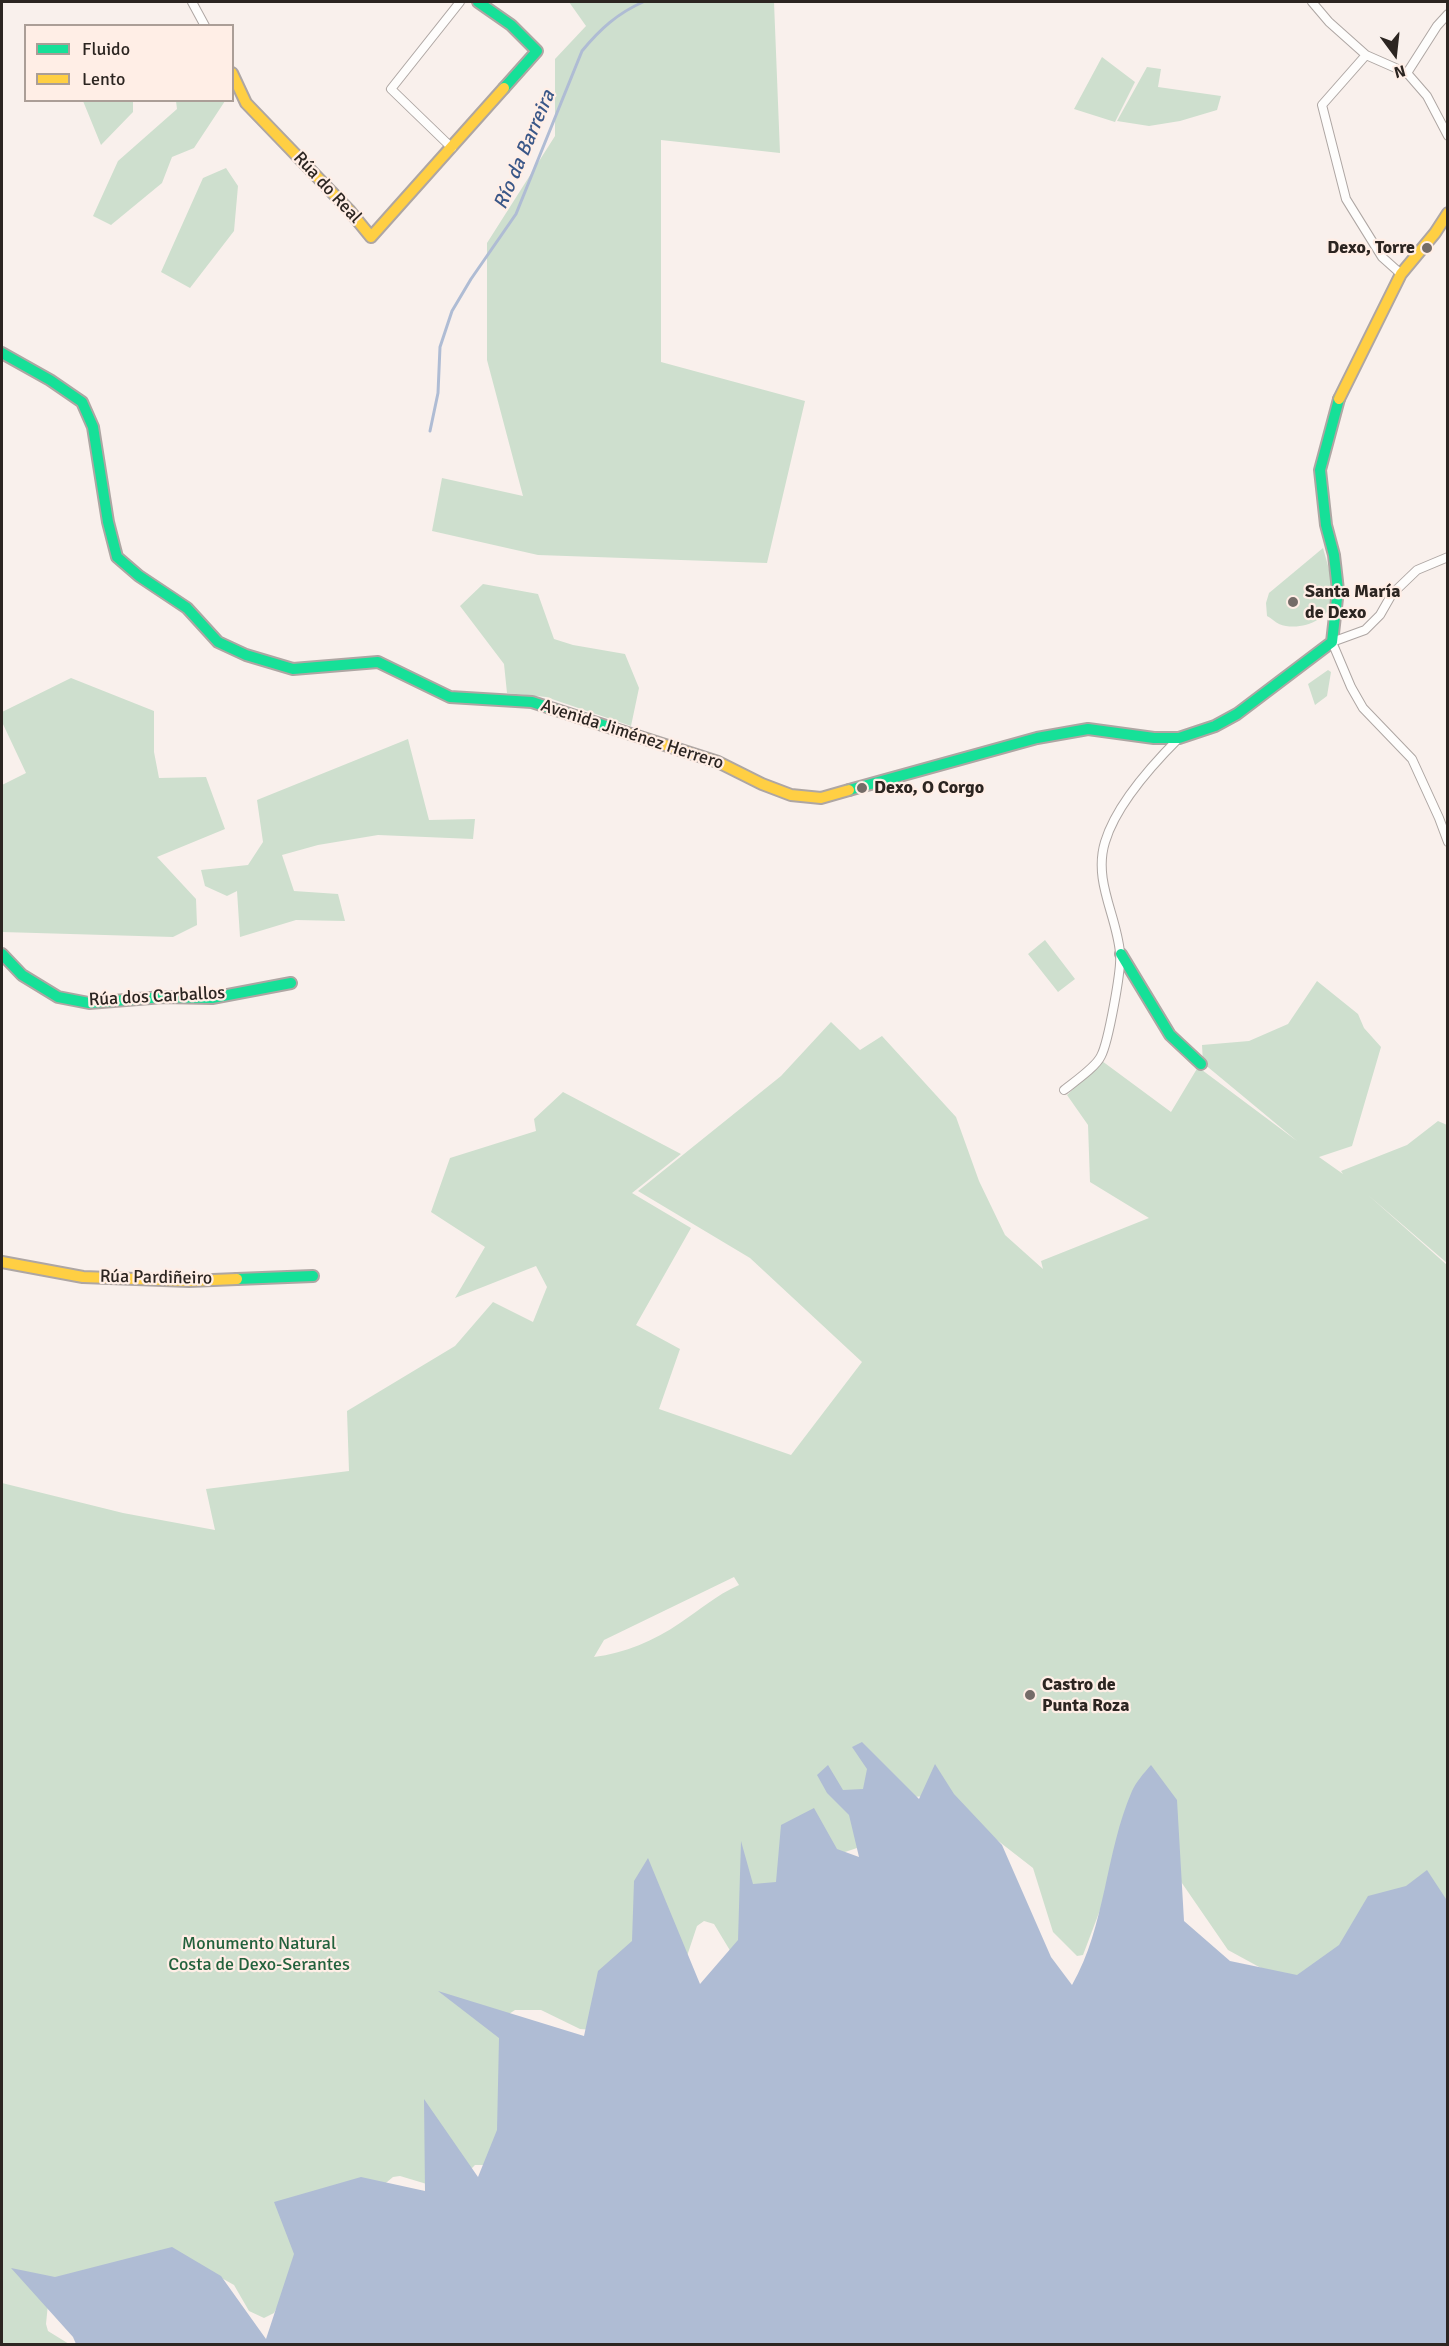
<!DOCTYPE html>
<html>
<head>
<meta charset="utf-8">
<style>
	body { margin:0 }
	#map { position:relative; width:1449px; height:2346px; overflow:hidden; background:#f9f0ec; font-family:Signika,sans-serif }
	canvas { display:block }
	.frame { position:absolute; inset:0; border:3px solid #2c2521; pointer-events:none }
	.legend { position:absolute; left:24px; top:24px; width:210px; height:78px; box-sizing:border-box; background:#ffeee6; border:2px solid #ab9e97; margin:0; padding:8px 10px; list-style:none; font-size:18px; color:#2c2521 }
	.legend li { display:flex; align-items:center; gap:12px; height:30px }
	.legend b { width:30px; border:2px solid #ab9e97 }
	.north { position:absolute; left:1365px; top:24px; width:60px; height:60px; -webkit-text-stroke:4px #ffeee6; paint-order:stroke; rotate:165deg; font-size:16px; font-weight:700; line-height:24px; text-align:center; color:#2c2521 }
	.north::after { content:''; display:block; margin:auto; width:21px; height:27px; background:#2c2521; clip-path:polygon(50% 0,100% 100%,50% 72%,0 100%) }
</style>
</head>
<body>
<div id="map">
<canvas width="1449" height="2346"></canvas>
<div class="frame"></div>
<ul class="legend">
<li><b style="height:8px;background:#16e098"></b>Fluido</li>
<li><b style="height:8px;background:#ffcf43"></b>Lento</li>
</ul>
<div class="north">N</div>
</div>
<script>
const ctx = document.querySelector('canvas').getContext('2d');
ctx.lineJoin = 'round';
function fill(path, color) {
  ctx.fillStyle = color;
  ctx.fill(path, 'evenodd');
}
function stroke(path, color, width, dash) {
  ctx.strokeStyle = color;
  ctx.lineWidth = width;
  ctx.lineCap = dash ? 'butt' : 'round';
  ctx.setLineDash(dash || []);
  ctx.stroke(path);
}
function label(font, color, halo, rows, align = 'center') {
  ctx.font = font + ' Signika,sans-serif';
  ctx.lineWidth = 4.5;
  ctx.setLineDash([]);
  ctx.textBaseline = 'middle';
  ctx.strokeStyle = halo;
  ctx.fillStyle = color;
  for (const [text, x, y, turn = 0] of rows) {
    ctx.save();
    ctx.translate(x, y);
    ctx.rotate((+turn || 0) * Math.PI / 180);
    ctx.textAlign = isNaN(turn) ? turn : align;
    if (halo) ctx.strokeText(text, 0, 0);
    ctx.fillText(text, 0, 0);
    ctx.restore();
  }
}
const green = new Path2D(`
	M569 2H774L780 153 661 140V362L805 401 767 563 538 555 432 531 442 478 523 496 487 360V243L555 136V59L586 26Z
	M1102 57 1135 82 1115 122 1074 109Z
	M1147 67 1161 69 1158 87 1221 96 1217 110 1180 121 1149 126 1117 121Z
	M83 101H133V112L101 145Z
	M176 101H225L194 148 172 157 162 183 111 225 93 216 118 161 177 109Z
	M226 168 238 186 234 231 190 288 161 272 203 178Z
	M1323 548C1326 559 1336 591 1334 599 1328 621 1299 632 1279 624 1275 622 1271 618 1267 616L1266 603 1269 593Z
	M483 584 538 594 554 639 573 645 625 654 639 688 631 726 546 697 507 693 504 664 460 606Z
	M1328 670 1331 672 1327 696 1315 705 1308 684Z
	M71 678 154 711V752L159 778 206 777 225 829 157 857 196 899 197 925 173 937 2 932V785L26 773 2 722V712Z
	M408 739 429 820 475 819 473 839 378 835 318 845 282 855 294 891 338 894 345 921 296 920 240 937 237 891 227 896 205 886 201 870 248 865 263 842 257 800Z
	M1045 940 1075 979 1058 992 1028 954Z
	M1317 981 1358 1014 1364 1028 1381 1047 1352 1146 1319 1157 1343 1174 1341 1171 1407 1145 1438 1121 1447 1125V1263L1368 1195 1447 1265 1448 1912 1308 1980 1272 1974 1228 1950 1175 1873 1108 1889 1083 1955 1077 1956 1053 1932 1033 1868 979 1826 933 1796 909 1797 857 1848 842 1853 778 1890 740 1967 714 1924 704 1921 697 1926 683 1968 594 2030 580 2029 541 2010H515L509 2014 531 2069 484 2165H475L462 2178 430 2185 400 2176 393 2177 375 2192 294 2275 274 2313 264 2318 249 2311 234 2285 209 2271 48 2304 46 2324 48 2331 69 2344H2V1483L123 1513 215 1530 206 1489 349 1471 347 1411 455 1346 493 1302 533 1322 547 1287 536 1266 455 1298 485 1247 431 1212 450 1158 536 1131 534 1119 563 1092 681 1154 632 1193 691 1228 636 1325 680 1349 659 1409 791 1455 862 1362 750 1258 638 1191 781 1076 831 1022 860 1050 882 1036 956 1117 979 1181 1005 1235 1043 1269 1041 1261 1149 1218 1090 1182 1088 1125 1067 1095 1102 1061 1171 1112 1198 1067 1297 1141 1203 1063 1202 1045 1249 1041 1288 1024ZM734 1577 739 1585C715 1596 701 1609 680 1623 654 1641 625 1653 594 1657L604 1640Z`);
const water = new Path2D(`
	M862 1742 919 1799 935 1764 954 1794 1002 1845 1051 1957 1072 1985C1106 1926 1105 1853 1132 1791 1136 1782 1144 1773 1151 1765L1177 1800 1184 1921 1230 1961 1297 1975 1339 1945 1368 1896 1406 1886 1427 1870 1448 1902 1447 2344H76L73 2337 11 2268 55 2277 172 2247 221 2276 266 2339 294 2254 274 2202 361 2177 425 2191 424 2099 478 2177 497 2130 499 2038 438 1991 584 2036 598 1971 632 1941 634 1881 648 1858 700 1984 738 1940 741 1841 753 1884 776 1882 781 1825 814 1808 837 1849 859 1857 849 1815 827 1793 817 1775 828 1765 843 1790 863 1789 867 1769 852 1747Z`);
const stream = new Path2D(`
	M430 431 438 393 440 347 452 311 471 279 516 214 582 51C600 29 618 13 643 2`);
const street = new Path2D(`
	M192 2 205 26
	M1312 2 1329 22 1366 55 1407 73 1427 96 1448 136
	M1366 55 1322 105 1346 199 1382 257 1401 274
	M1407 73 1437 26 1448 14
	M452 148 391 89 460 2
	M1448 557 1417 570 1392 594 1380 615 1365 630 1332 642 1351 687 1363 708 1412 759 1439 818 1448 842
	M1064 1090C1074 1082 1096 1067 1101 1056 1108 1043 1122 969 1120 953 1117 916 1093 881 1105 842 1116 805 1152 765 1179 738`);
const fast = new Path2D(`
	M478 2 511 25 537 51 504 88
	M2 353 50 380 82 402 93 427 108 522 117 557 139 576 187 608 218 642 246 655 293 669 378 662 450 697 532 702 615 729
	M849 790 1037 738 1088 729 1154 738H1179L1215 726 1237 714 1332 642 1338 590 1334 555 1326 525 1320 470 1339 399
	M2 954 22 975 58 997 89 1003 163 997 212 998 291 983
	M1121 954 1170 1035 1201 1064
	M237 1279 313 1276`);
const slow = new Path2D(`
	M232 73 246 103 349 210 371 237 504 88
	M1339 399 1401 274 1435 233 1448 213
	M615 729 718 762 762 784 791 795 821 798 849 790
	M2 1262 83 1277 189 1281 237 1279`);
const markers = [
	[1427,248,6,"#746c68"],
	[1293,602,6,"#746c68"],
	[862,788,6,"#746c68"],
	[1030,1695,6,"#746c68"]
];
const streetNames = [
	["Rúa do Real",327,188,47],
	["Avenida Jiménez Herrero",632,735,18],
	["Rúa dos Carballos",157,997,-3],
	["Rúa Pardiñeiro",156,1278,1]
];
const poiNames = [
	["Dexo, Torre",1415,248,"right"],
	["Santa María",1305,592],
	["de Dexo",1305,613],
	["Dexo, O Corgo",874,788],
	["Castro de",1042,1685],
	["Punta Roza",1042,1706]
];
const parkNames = [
	["Monumento Natural",259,1944],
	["Costa de Dexo-Serantes",259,1965]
];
const waterNames = [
	["Río da Barreira",525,150,-67]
];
fill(green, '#cedfce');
fill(water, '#afbcd4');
stroke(stream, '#afbcd4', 3);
stroke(street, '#aea6a3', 10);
stroke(fast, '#aea6a3', 14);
stroke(slow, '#aea6a3', 14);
stroke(street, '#fefdfc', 8);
stroke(fast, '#16e098', 10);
stroke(slow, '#ffcf43', 10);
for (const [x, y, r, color] of markers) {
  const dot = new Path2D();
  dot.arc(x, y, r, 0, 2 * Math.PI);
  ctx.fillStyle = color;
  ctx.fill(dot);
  stroke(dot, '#ffeee6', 2);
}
label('18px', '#2c2521', '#ffeee6', streetNames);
label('bold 18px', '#2c2521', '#ffeee6', poiNames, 'left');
label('18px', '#23613c', '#ffeee6', parkNames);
label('italic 20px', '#3a5788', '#ffeee6', waterNames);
</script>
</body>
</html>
